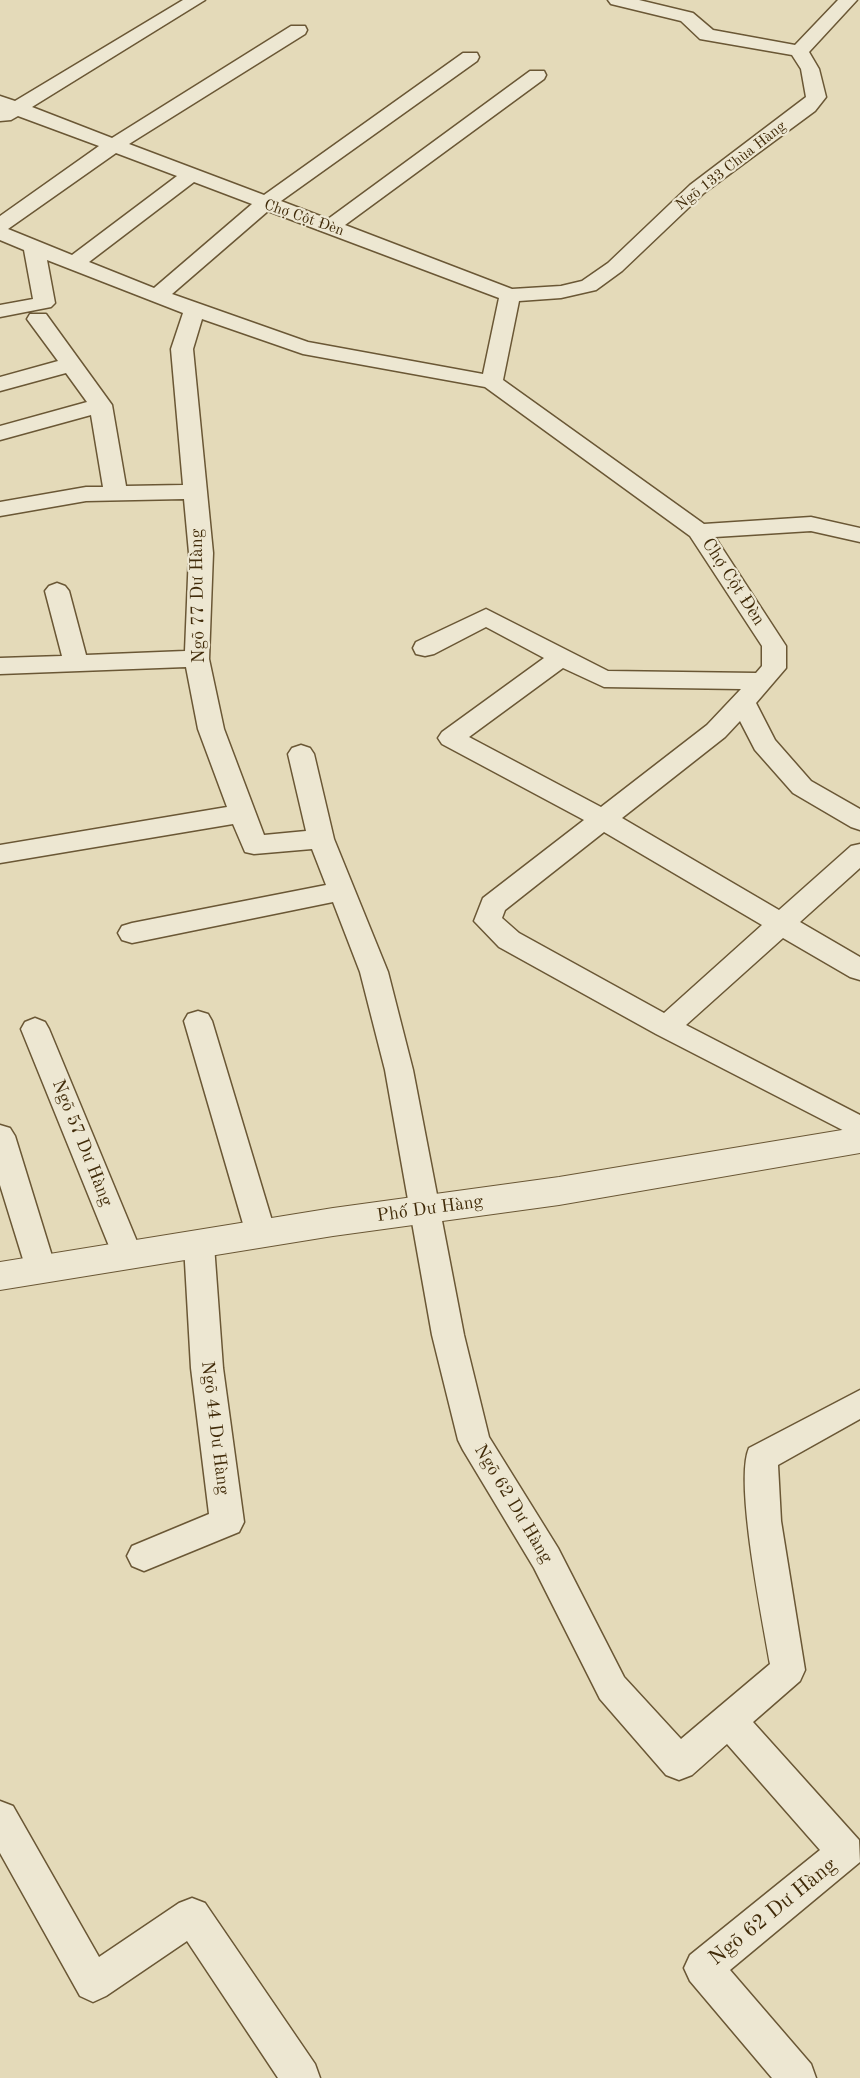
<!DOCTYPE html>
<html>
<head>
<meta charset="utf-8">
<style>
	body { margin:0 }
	canvas { display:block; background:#e4dab9 }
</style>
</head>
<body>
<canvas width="860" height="2078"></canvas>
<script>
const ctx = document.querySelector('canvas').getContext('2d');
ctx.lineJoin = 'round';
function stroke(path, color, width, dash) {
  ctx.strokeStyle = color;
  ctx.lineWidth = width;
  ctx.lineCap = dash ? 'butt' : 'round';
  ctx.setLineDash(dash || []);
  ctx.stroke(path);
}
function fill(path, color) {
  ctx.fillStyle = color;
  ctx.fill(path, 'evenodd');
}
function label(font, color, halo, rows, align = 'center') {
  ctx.font = font + ' "Old Standard TT",serif';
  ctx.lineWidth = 4.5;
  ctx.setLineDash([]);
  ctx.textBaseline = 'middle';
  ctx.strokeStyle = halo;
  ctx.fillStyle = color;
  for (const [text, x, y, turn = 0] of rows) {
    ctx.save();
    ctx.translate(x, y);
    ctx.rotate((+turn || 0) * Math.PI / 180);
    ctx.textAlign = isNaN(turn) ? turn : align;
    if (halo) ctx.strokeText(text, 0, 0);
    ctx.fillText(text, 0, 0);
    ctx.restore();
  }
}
const service = new Path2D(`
	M183 0H205L32 107 112 138 291 26H305L307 30 305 34 129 144 264 195 463 53H477L479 57 477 61 281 201 328 219 530 71H544L546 75 544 79 345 225 512 289 561 286 582 281 608 263 690 185 806 97 801 69 792 55 700 39 681 21 611 4 608 0H639L693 13 713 30 795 45 838 0H857L809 52 819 69 826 97 815 111 704 193 622 271 596 290 561 298 519 301 503 380 704 524 811 517 860 528V542L811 531 715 537 786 646V668L756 703 775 740 811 781 860 809V830L851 827 793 793 755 750 740 721 725 737 622 818 779 910 851 846 860 844V868L800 922 860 957V980L850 977 783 938 686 1025 860 1115V1139L656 1034 499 947 474 921 483 898 584 820 442 744 438 738 442 732 544 658 486 627 434 654 425 656 416 654 413 648 416 642 486 609 608 671 756 673 762 666V646L690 536 485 387 303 354 202 319 193 349 213 553 209 659 224 729 264 835 306 831 288 754 292 748 301 745 310 748 314 754 334 839 388 972 413 1070 464 1335 489 1437 558 1548 624 1677 681 1739 770 1664C763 1622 734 1481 749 1448L860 1390V1419L778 1465 781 1521 805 1670 800 1681 753 1722 859 1840 860 1862 730 1970 811 2064 816 2078H772L690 1981 684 1968 690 1955 820 1850 727 1744 692 1775 679 1780 666 1775 600 1699 534 1568 463 1450 458 1440 432 1335 385 1070 360 972 333 902 132 943 122 940 118 933 122 926 132 923 326 885 312 849 254 854 245 852 233 824 0 863V845L227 807 198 729 186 667 0 674V658L62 656 45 591 49 586 57 583 65 586 69 591 86 655 185 651 189 553 184 499 86 501 0 516V502L86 487H103L91 415 0 440V426L87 402 66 373 0 391V377L58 361 27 319 30 314H46L112 405 126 486 183 485 171 349 183 313 47 260 55 303 51 307 0 317V305L33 299 24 250 0 240V216L99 146 18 116 11 120 0 121V96L15 101ZM116 153 177 176 72 255 8 229ZM194 182 252 204 154 288 89 262ZM268 211 499 298 483 374 308 342 172 294ZM563 668 604 687 741 689 707 725 601 807 469 737ZM604 832 762 925 664 1013 519 933 502 918 505 910Z
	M198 1011 208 1014 212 1021 276 1234 272 1243 261 1246 250 1243 246 1234 184 1021 188 1014Z
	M35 1018 45 1022 49 1029 143 1256 139 1265 128 1268 117 1265 113 1256 21 1029 25 1022Z
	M0 1125 10 1128 15 1136 56 1269 52 1278 41 1281 30 1278 26 1269 0 1185Z
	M199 1233 210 1236 214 1245 223 1368 244 1522 239 1532 144 1571 132 1566 127 1556 132 1546 209 1514 191 1368 184 1245 188 1236Z
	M0 1801 13 1806 99 1957 179 1903 192 1898 205 1903 315 2064 320 2078H278L187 1941 106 1996 93 2002 80 1996 0 1853Z`);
const tertiary = new Path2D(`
	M860 1127V1153L559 1205 333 1236 0 1290V1262L333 1208 559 1177Z`);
const farStreetnames = [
	["Ngõ 133 Chùa Hàng",731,166,-38],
	["Chợ Cột Đèn",304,218,19]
];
const streetNames = [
	["Chợ Cột Đèn",733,582,57],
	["Ngõ 77 Dư Hàng",198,596,-91],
	["Ngõ 57 Dư Hàng",82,1143,68],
	["Phố Dư Hàng",430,1209,-8],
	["Ngõ 44 Dư Hàng",215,1428,83],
	["Ngõ 62 Dư Hàng",513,1504,59]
];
const nearStreetnames = [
	["Ngõ 62 Dư Hàng",773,1912,-39]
];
stroke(service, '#6a5735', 3);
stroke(tertiary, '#6a5735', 2);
fill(service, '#ede7d2');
fill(tertiary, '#ede7d2');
label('15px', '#412b09', '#ede7d2', farStreetnames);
label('18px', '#412b09', '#ede7d2', streetNames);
label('21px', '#412b09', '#ede7d2', nearStreetnames);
</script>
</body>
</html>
